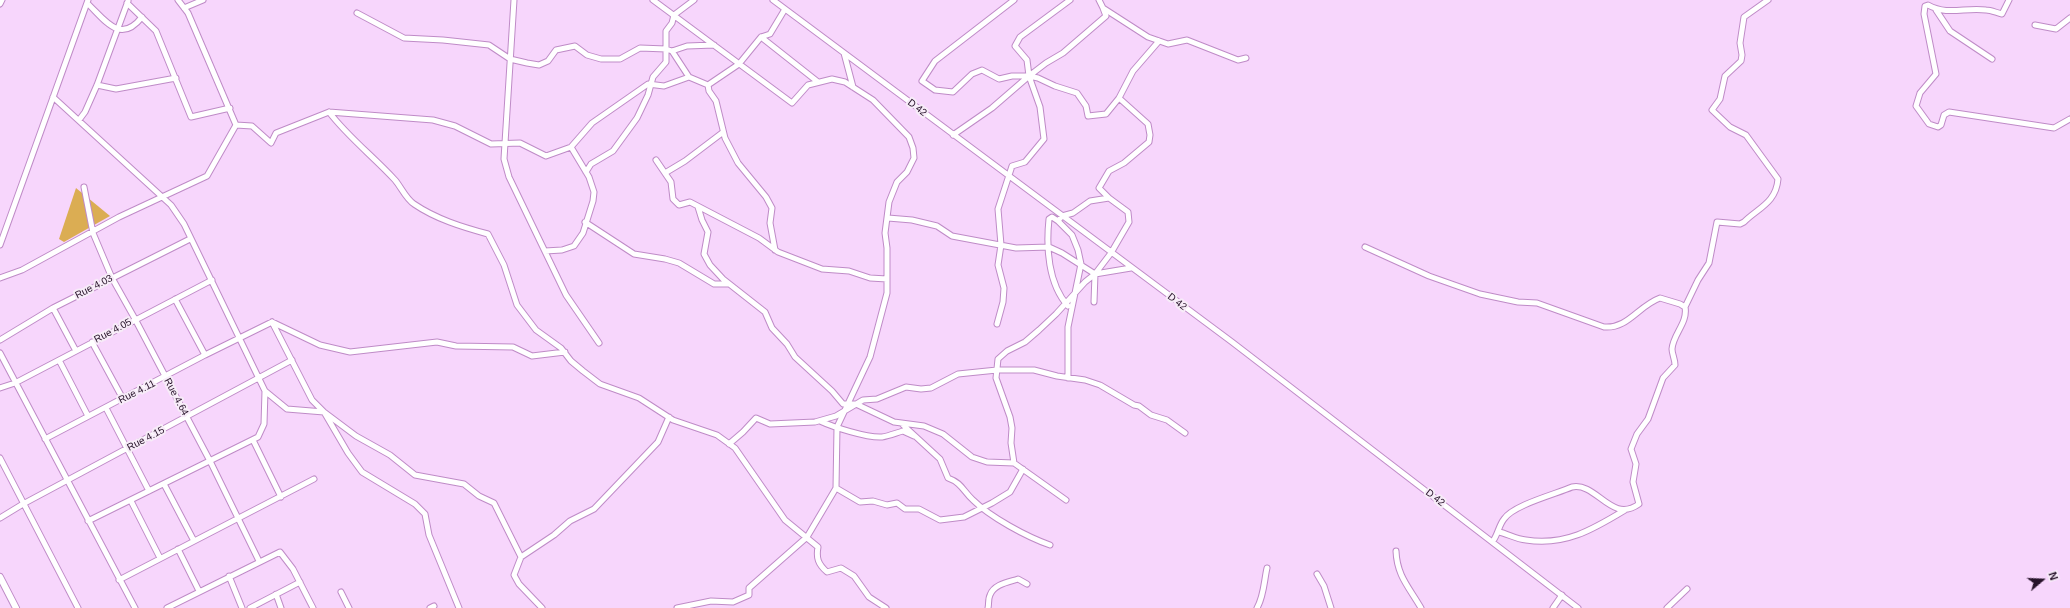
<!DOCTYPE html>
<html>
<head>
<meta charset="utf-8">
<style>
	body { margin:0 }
	#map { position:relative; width:2070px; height:608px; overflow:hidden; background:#f7d6fc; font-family:Helvetica,sans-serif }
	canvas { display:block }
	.north { position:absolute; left:2022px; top:560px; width:40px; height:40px; -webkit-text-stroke:3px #f7ecf8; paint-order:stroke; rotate:71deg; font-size:11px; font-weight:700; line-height:16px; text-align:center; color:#27132a }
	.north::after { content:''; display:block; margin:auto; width:14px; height:18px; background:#27132a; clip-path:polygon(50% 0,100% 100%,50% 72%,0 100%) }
</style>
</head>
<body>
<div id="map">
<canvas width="2070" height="608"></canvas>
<div class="north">N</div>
</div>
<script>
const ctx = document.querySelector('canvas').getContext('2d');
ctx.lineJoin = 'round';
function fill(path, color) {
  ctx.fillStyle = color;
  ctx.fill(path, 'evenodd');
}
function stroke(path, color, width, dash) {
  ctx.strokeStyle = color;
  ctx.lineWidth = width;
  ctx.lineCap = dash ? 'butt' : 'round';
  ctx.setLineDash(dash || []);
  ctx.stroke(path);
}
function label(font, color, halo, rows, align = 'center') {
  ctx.font = font + ' Helvetica,sans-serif';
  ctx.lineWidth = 4;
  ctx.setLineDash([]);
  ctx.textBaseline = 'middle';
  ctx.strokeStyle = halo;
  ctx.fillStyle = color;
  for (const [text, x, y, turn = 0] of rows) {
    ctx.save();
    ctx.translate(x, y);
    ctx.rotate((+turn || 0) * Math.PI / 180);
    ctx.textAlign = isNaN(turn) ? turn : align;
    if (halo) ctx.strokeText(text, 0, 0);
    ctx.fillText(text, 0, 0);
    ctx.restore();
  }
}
const green = new Path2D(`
	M76 188 110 216 64 242 59 239Z`);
const minor = new Path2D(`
	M514 0 504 159 509 177 566 295 599 343
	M653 0 792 103 808 85 832 79 845 82 873 100 909 137 913 148 914 158 907 172 897 182 889 202 885 233 887 248V293L870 357 837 427 836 488 807 537 749 588V595L733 602 711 601 677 608
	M773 0 1232 342 1578 608
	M1014 0 935 61 922 81 935 90 953 92 972 74 982 70 999 79 1012 76H1029L1027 60 1015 46 1020 37 1070 0
	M1099 0 1103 8 1148 37 1168 44 1187 40 1238 60 1246 58
	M2009 0 2002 14C1997 13 1991 10 1986 10 1965 7 1948 16 1928 5L1925 6 1924 14 1936 74 1920 93 1916 106 1929 124 1938 127 1941 125 1944 115 1949 112 2054 128 2070 119
	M87 3C105 20 120 45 142 17
	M127 3 156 31 191 117 230 108
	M0 4 2 0
	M184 8 203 0
	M1103 8 1106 16 1063 53 1046 63 1029 76 1038 78 1055 86 1077 93 1086 106 1088 116 1106 114 1119 98 1148 124 1150 135 1149 142 1124 163 1109 171 1099 188 1109 198
	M1936 10 1950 31 1992 59
	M357 13 404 38 443 40 489 45 510 59 527 63 539 65 548 61 556 50 575 46 587 55 601 59H620L640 48 666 49 672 51 687 46 714 45
	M2035 25 2056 29 2070 18
	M761 37 818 82
	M672 51 689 77
	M844 53 853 87
	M97 85 116 89 176 78
	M708 85 709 91 716 101 725 138 738 163 766 197 772 208 770 223 775 250
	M53 97 171 205 184 224 265 391 287 409 324 412 348 453 362 472 415 504 425 514 429 535 459 608
	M1119 98 1133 71 1159 41
	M329 112C348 137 374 157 395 180 401 187 406 199 414 204 436 219 462 227 488 234L504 265 517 305 536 330 561 348 571 361 583 371 600 384 639 398 673 420 717 435 735 448 785 520 818 547C816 558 818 564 827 572L841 568 854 576 869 597 886 608
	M79 120 85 112 97 85 128 1
	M236 125 252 126 271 143 276 133 329 112 433 120 455 126 491 144 520 143 546 156 571 147 592 123 648 84 664 86 689 77 708 85 739 64 761 37 770 34 785 9
	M953 135 992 108 1029 76 1040 107 1044 139 1025 162 1012 166 998 209 1001 245 998 265 1004 288 1003 302 997 324
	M656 160 671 182 673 199 679 205 690 202 759 238 778 252 822 269 849 271 870 278 887 279
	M586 172 591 164 613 151 637 118 648 95 653 77 666 62V31L672 23 674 15 694 0
	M665 173 685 161 722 133
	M84 187 93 233 112 278 135 319 210 461 259 561
	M698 207 702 220 708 232 704 254 710 265 723 279 765 312 772 328 787 344 795 357 832 391 843 404H856L894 422 924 426 943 434 972 457 987 462 1014 463 1066 500
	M888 218 912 220 937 226 952 236 1016 248 1049 247 1062 253 1095 274
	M1058 221 1052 217 1049 219C1046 247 1048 284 1068 306
	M585 222 634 254 665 259 679 263 714 284H729
	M0 245 88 0
	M1365 247 1429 276 1480 294 1518 302 1537 303 1604 327C1628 329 1638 306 1660 298L1680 304 1685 307C1688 323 1673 334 1672 349 1672 354 1675 359 1675 365L1663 378 1648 419 1637 434 1631 449 1636 464 1633 482 1639 504C1611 524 1597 482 1572 487 1556 494 1513 505 1504 519 1499 525 1498 534 1493 541
	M545 251 562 250 574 246 583 233 593 201 594 192 589 177 571 147
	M0 278 22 270 119 217 207 176 236 125 188 13 178 0
	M175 299 205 355
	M1685 307 1698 280 1709 263 1717 222 1740 224 1744 222C1758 208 1776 203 1778 179L1746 135 1730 127 1712 110 1720 99 1725 76 1741 61 1742 55 1740 43 1744 17 1768 0
	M53 308 76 351
	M272 322 312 400 324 412 356 436 390 455 415 475 464 484 479 496 494 503 521 557 514 575 519 584 542 608
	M272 322 320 345 350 352 437 342 456 346 513 347 532 356 565 352
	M0 340 53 308 190 239
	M92 342 123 399
	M0 353 135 608
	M59 360 88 416
	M1068 378V327L1081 264 1078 250 1072 235 1058 221 1062 216 1073 213 1090 201 1109 198 1128 212 1129 222 1111 253 1095 274 1094 302
	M0 388 15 383 212 280
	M106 408 149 491
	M820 421C833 427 867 438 882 437 889 436 896 433 903 431L914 436
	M902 424 940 459 948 478C962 483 963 491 973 500 990 517 1027 537 1050 545
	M45 439 205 355 272 322
	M253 440 281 497
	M729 444 743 432 756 418 770 424 815 422 836 416 863 400 877 399 906 387 921 389 931 388 958 374 997 370H1034L1057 376 1085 380 1100 385 1134 405 1139 406 1151 415 1167 420 1185 433
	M0 458 78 608
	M1014 463 1011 443 1012 428 1010 417 996 378 998 359 1007 351 1025 342 1039 330 1056 314 1085 282 1095 274 1131 268
	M164 484 194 541
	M836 488 860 502 873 501 887 505 897 503 905 509H919L940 520 964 517 992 503 1010 492 1023 469
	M131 501 160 558
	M0 518 23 504 292 360
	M88 521 258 437 264 424 265 391
	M1499 532C1508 534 1516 539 1526 540 1565 546 1592 530 1625 510
	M178 549 199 591
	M1396 551C1397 576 1409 587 1421 608
	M521 557 554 535 570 521 594 509 658 442 669 417
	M1317 574 1324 586 1331 608
	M229 576 242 608
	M119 580 314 479
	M341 592 349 608
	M276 594 281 608
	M167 608 280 552 293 569 313 608
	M250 608 300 582
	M430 608 434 606
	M988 608C989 604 988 599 990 595 994 584 1009 582 1018 579L1027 584
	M1257 608C1264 596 1264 581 1267 568
	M1553 608 1562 595
	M1667 608 1687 589`);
const major = new Path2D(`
	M0 577 16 608`);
const streetNames = [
	["D 42",917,108,37],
	["Rue 4.03",94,287,-27],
	["D 42",1177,302,38],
	["Rue 4.05",113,331,-28],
	["Rue 4.11",137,392,-27],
	["Rue 4.64",176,397,62],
	["Rue 4.15",146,439,-28],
	["D 42",1435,498,37]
];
fill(green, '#dbad53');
stroke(minor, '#bf8bc7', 7);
stroke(major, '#bf8bc7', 8);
stroke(minor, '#fff', 5);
stroke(major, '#fff', 6);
label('10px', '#27132a', '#f7ecf8', streetNames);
</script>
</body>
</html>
